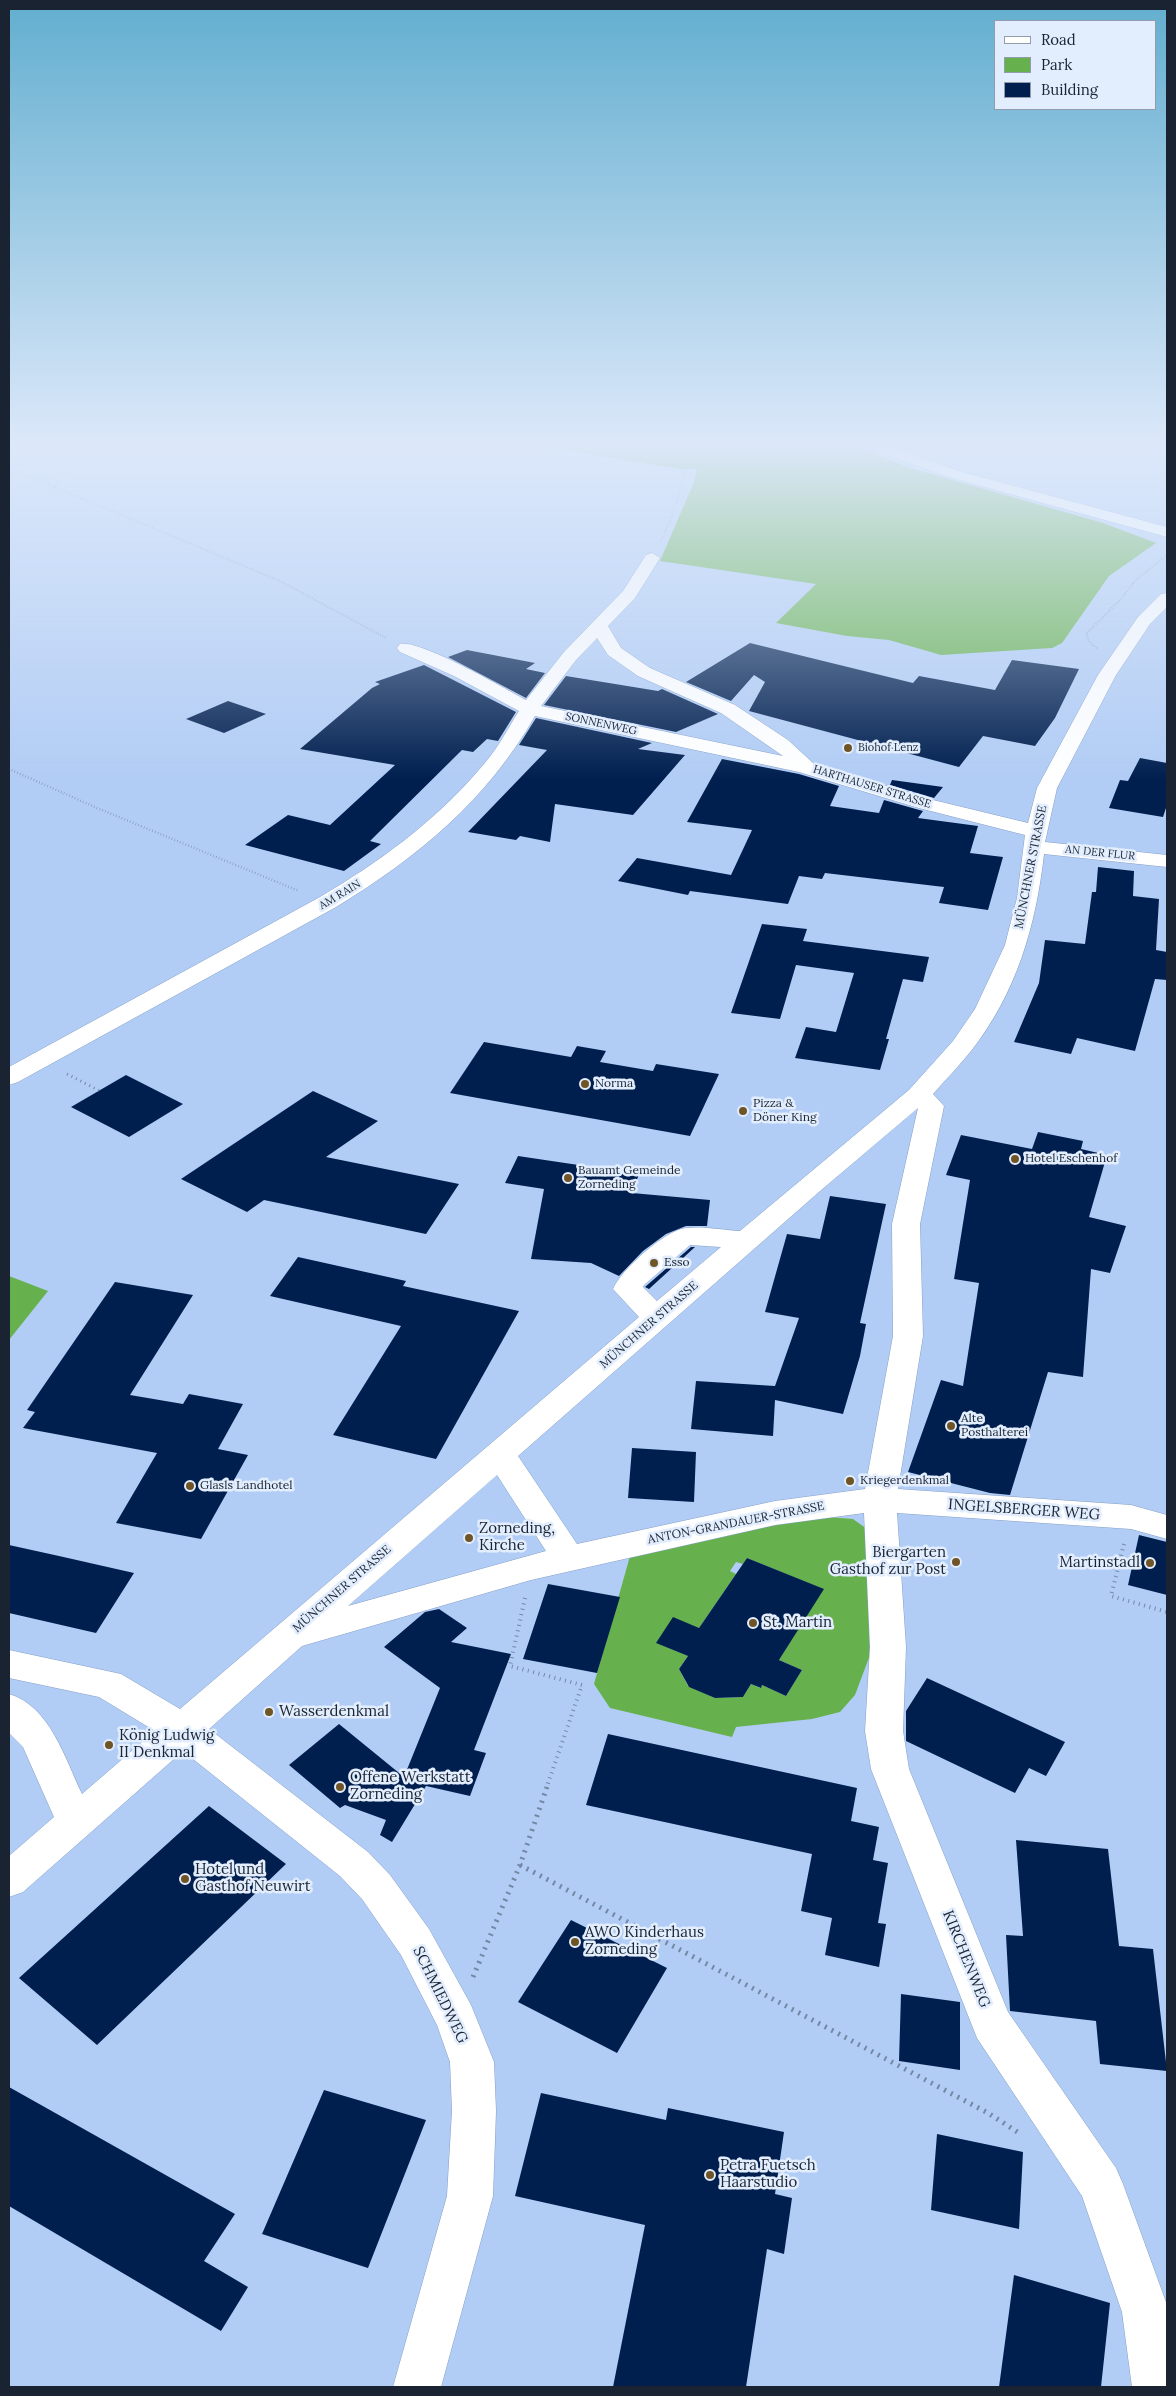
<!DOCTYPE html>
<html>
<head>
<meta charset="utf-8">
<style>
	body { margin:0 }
	#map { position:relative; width:1176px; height:2396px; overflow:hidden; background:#b2cdf5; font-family:Lora,serif }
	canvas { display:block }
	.frame { position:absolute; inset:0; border:10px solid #192332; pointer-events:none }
	.legend { position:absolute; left:994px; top:20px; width:162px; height:90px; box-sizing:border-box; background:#e2edfd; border:1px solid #929cac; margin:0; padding:6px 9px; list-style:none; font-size:15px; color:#192332 }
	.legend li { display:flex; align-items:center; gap:10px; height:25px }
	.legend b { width:25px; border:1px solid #929cac }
</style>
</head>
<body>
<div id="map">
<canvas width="1176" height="2396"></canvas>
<div class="frame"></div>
<ul class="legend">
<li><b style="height:6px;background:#fff"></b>Road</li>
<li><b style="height:14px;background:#66b14e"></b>Park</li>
<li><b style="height:14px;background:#001f4f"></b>Building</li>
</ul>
</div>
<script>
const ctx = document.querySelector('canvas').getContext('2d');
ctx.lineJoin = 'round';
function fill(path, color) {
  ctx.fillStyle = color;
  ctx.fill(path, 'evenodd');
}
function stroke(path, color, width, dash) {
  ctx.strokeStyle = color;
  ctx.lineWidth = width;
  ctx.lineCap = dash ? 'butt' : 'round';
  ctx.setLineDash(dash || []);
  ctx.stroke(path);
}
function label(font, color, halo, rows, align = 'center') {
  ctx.font = font + ' Lora,serif';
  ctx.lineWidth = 5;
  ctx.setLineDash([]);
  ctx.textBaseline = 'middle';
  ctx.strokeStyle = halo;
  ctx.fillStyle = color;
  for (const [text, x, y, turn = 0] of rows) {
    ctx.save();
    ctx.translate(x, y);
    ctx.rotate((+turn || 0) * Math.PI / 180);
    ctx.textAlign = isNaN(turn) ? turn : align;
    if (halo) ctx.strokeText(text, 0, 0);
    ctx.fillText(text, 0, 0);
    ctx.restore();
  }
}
const green = new Path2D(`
	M517 443H849L907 467 1103 523 1156 543 1109 576 1062 643 1052 648 941 655 889 640 847 636 776 623 816 584 660 561 694 482 697 469H681Z
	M9 1276 48 1291 9 1340Z
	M828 1517 853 1519 867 1529 870 1655 855 1695 840 1712 812 1719 736 1727 732 1737 610 1708 594 1684 630 1556 731 1532ZM747 1558 823 1589 779 1660 802 1670 786 1696 762 1685 760 1688 751 1684 743 1697 715 1698 688 1686 679 1669 688 1656 657 1643 699 1628 736 1574 730 1571 736 1562 743 1564Z`);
const building = new Path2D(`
	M750 643 913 683 919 676 995 690 1012 660 1079 669 1055 718 1035 746 983 736 959 767 749 711 765 682 754 675 731 701 686 682Z
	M467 650 535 663 526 669 545 673 526 698 448 657Z
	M424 665 516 712 498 741 487 739 473 752 462 750 370 841 381 844 344 871 245 845 288 815 330 825 395 765 300 749 372 688 380 684 375 682Z
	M566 676 658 691 662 689 718 714 676 732 544 705Z
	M228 701 266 714 224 733 186 719Z
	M536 718 652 743 638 749 685 755 633 815 555 804 550 842 520 836 516 840 468 832 547 750 519 745Z
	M1140 758 1167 763V805L1163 817 1109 808 1120 780 1128 781Z
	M722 759 799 774 839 786 830 806 879 813 884 800 923 811 918 818 978 826 970 853 1003 857 988 910 939 903 944 887 825 873 822 879 799 876 788 904 690 891 688 895 618 881 637 858 731 875 752 830 687 822Z
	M892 780 943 787 934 798 890 785Z
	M1098 867 1134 871 1133 896 1159 899 1156 950 1167 952V980L1155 979 1135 1051 1077 1038 1071 1054 1014 1042 1039 983 1045 940 1085 944 1092 892H1096Z
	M762 924 807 929 803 941 929 957 923 982 903 979 886 1039H889L880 1070 795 1058 806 1027 836 1032 854 973 796 965 780 1019 731 1013Z
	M484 1042 571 1057 577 1046 606 1051 600 1062 653 1071 656 1064 719 1074 690 1136 450 1093Z
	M126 1075 183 1104 129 1137 71 1107Z
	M313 1091 378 1121 326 1157 459 1184 426 1234 264 1200 247 1212 181 1179Z
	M1038 1132 1083 1141 1081 1149 1107 1155 1089 1217 1126 1226 1110 1273 1091 1269 1083 1377 1048 1372 1010 1495 990 1493 908 1472 941 1380 963 1386 979 1283 954 1279 970 1180 946 1175 961 1135 1032 1149Z
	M518 1156 639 1174 632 1193 710 1200 707 1226H686L666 1234 643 1251 619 1276 591 1263 531 1259 544 1189 505 1183Z
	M830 1196 886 1204 860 1323 866 1324 860 1356 843 1414 775 1400 773 1436 691 1429 696 1381 775 1386 799 1318 765 1312 787 1234 820 1239Z
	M691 1247H695L649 1289 645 1287Z
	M298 1257 406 1281 403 1286 519 1311 436 1459 333 1435 401 1326 270 1296Z
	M115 1282 193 1295 130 1395 183 1404 189 1394 243 1404 218 1449 248 1455 201 1539 116 1523 157 1453 23 1428 35 1412 27 1410Z
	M632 1448 696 1452 694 1502 628 1498Z
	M1139 1535 1167 1542V1595L1128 1585Z
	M9 1545 59 1556 134 1573 96 1633 9 1613Z
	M747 1558 824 1589 779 1660 802 1670 786 1696 762 1685 761 1688 751 1684 743 1697 715 1698 689 1687 679 1669 688 1656 656 1643 673 1617 699 1628Z
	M548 1584 620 1597 597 1673 523 1659Z
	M439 1609 467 1628 451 1642 511 1654 474 1750 486 1753 470 1796 426 1786 392 1842 380 1835 386 1820 345 1805 340 1808 289 1765 339 1724 404 1777 440 1688 384 1647 425 1612Z
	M927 1678 1065 1742 1046 1776 1029 1768 1015 1793 906 1741V1711Z
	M608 1734 857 1788 851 1821 879 1827 873 1860 888 1863 878 1923 886 1924 879 1967 825 1955 832 1918 801 1911 812 1854 586 1805Z
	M209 1806 286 1864 97 2045 19 1978Z
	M1016 1840 1108 1849 1119 1946 1153 1949 1167 2071 1100 2064 1096 2021 1010 2011 1006 1935 1023 1936Z
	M571 1920 667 1968 617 2053 518 2002Z
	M901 1994 960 2002V2070L899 2061Z
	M9 2087 235 2214 204 2261 248 2287 221 2331 9 2206Z
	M324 2090 426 2120 368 2268 262 2234Z
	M541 2093 666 2120 668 2108 784 2132 775 2194 792 2198 784 2254 767 2249 746 2387H613L645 2225 515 2196Z
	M937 2134 1023 2152 1019 2229 931 2210Z
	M1014 2275 1110 2303 1101 2387H999Z`);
const pathFar4 = new Path2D(`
	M9 468 280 581 386 638
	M54 487 64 471 111 443
	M661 541 671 519 687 469
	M1097 648 1090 643 1086 634 1119 601 1136 580 1167 555`);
const pathFar3 = new Path2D(`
	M9 769 97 808 299 891`);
const pathFar2 = new Path2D(`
	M67 1074 100 1091`);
const pathFar1 = new Path2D(`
	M1124 1544 1111 1596 1167 1612
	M525 1598 510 1666 582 1685 546 1789`);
const path = new Path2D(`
	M520 1865 988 2113 1019 2133
	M473 1977 520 1865 547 1787`);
const minor = new Path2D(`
	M652 553 660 558 635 598 608 626 621 648 650 668 735 705 788 740 814 764 933 800 1028 823 1037 788 1098 675 1138 617 1161 594 1167 593V607L1150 624 1116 675 1057 788 1045 842 1167 855V867L1044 854C1036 926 1016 994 971 1051 959 1066 945 1080 933 1094L944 1106 920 1224 923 1336 898 1489 1131 1505 1167 1515V1539L1131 1529 897 1513 906 1647 903 1731 909 1769 1008 2012 1116 2168 1123 2184 1167 2305V2387H1132L1122 2312 1082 2196 977 2038 871 1769 865 1731 870 1647 864 1513 775 1525 531 1580 302 1646 209 1729 368 1852 390 1875 429 1929 471 2005 494 2062 496 2111 493 2196 441 2387H393L447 2196 452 2111 450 2062 437 2025 401 1955 362 1899 340 1876 183 1751 23 1892 9 1897V1856L54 1817 23 1747 9 1733V1694C50 1706 65 1759 82 1794L155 1731 99 1697 9 1678V1650L121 1674 180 1709 639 1317 613 1289C621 1270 665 1230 686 1228 703 1226 723 1230 740 1231L909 1090 953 1041 975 1009 1005 945 1017 898 1025 835 919 808 799 772 535 716C487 800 418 857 336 907L18 1082 9 1085V1067L320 897C378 863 434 822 478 771 495 753 506 732 519 711L454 676 400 652 397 648 400 644C420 639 504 688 526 700L564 652 623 591 646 555ZM597 638 608 655 638 676 721 713 783 756 541 706 576 660ZM918 1108 892 1224 893 1336 865 1489 775 1501 577 1544 518 1456 820 1191ZM690 1245 721 1247 657 1301 643 1287 644 1285ZM497 1475 546 1551 348 1606Z`);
const major = new Path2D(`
	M860 443H881L962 472 1167 527V537L952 478 862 446Z`);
const markers = [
	[848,748,5,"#6f5426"],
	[585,1084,5,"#6f5426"],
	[743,1111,5,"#6f5426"],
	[1015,1159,5,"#6f5426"],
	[568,1178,5,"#6f5426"],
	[654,1263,5,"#6f5426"],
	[951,1426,5,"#6f5426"],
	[850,1481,5,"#6f5426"],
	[190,1486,5,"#6f5426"],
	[469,1538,5,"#6f5426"],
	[956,1562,5,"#6f5426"],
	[1150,1563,5,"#6f5426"],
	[753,1623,5,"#6f5426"],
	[269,1712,5,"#6f5426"],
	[109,1745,5,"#6f5426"],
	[340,1787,5,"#6f5426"],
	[185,1879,5,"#6f5426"],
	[575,1942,5,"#6f5426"],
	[710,2175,5,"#6f5426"]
];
const farStreetnames = [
	["SONNENWEG",601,724,12],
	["HARTHAUSER STRASSE",872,787,17],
	["AN DER FLUR",1100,853,6],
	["AM RAIN",340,895,-31]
];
const farPoinames = [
	["Biohof Lenz",858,748]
];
const streetNames = [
	["MÜNCHNER STRASSE",1031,867,-79],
	["MÜNCHNER STRASSE",649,1325,-41],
	["ANTON-GRANDAUER-STRASSE",736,1523,-11],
	["MÜNCHNER STRASSE",342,1589,-41]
];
const poiNames = [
	["Norma",595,1084],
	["Pizza &",753,1104],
	["Döner King",753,1118],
	["Hotel Eschenhof",1025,1159],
	["Bauamt Gemeinde",578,1171],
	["Zorneding",578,1185],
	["Esso",664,1263],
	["Alte",961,1419],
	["Posthalterei",961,1433],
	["Kriegerdenkmal",860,1481],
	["Glasls Landhotel",200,1486]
];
const nearStreetnames = [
	["INGELSBERGER WEG",1024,1510,4],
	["KIRCHENWEG",966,1959,68],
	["SCHMIEDWEG",440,1995,64]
];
const nearPoinames = [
	["Zorneding,",479,1529],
	["Kirche",479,1546],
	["Biergarten",946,1553,"right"],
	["Gasthof zur Post",946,1570,"right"],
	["Martinstadl",1140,1563,"right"],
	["St. Martin",763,1623],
	["Wasserdenkmal",279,1712],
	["König Ludwig",119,1736],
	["II Denkmal",119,1753],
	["Offene Werkstatt",350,1778],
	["Zorneding",350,1795],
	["Hotel und",195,1870],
	["Gasthof Neuwirt",195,1887],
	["AWO Kinderhaus",585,1933],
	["Zorneding",585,1950],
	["Petra Fuetsch",720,2166],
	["Haarstudio",720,2183]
];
fill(green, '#66b14e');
fill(building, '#001f4f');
stroke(minor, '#869fc6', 1);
stroke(major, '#869fc6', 1);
stroke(pathFar4, '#7488a6', 2, [0.5, 2]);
stroke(pathFar3, '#7488a6', 2.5, [0.5, 2.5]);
stroke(pathFar2, '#7488a6', 3, [1, 4]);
stroke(pathFar1, '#7488a6', 4, [1, 4.5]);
stroke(path, '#7488a6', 5, [2, 5.5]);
fill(minor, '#fff');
fill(major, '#fff');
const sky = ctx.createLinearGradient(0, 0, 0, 779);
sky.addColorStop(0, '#62aecf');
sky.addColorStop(0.57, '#dce8fa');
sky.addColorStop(1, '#dce8fa00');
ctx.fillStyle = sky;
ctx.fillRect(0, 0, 1176, 779);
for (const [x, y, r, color] of markers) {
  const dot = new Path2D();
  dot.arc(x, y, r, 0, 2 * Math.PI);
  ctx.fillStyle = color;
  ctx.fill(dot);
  stroke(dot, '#e2edfd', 2);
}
label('11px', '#192332', '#e2edfd', farStreetnames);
label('11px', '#192332', '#e2edfd', farPoinames, 'left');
label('12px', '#192332', '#e2edfd', streetNames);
label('12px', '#192332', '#e2edfd', poiNames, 'left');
label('15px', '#192332', '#e2edfd', nearStreetnames);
label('15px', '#192332', '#e2edfd', nearPoinames, 'left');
</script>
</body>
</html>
